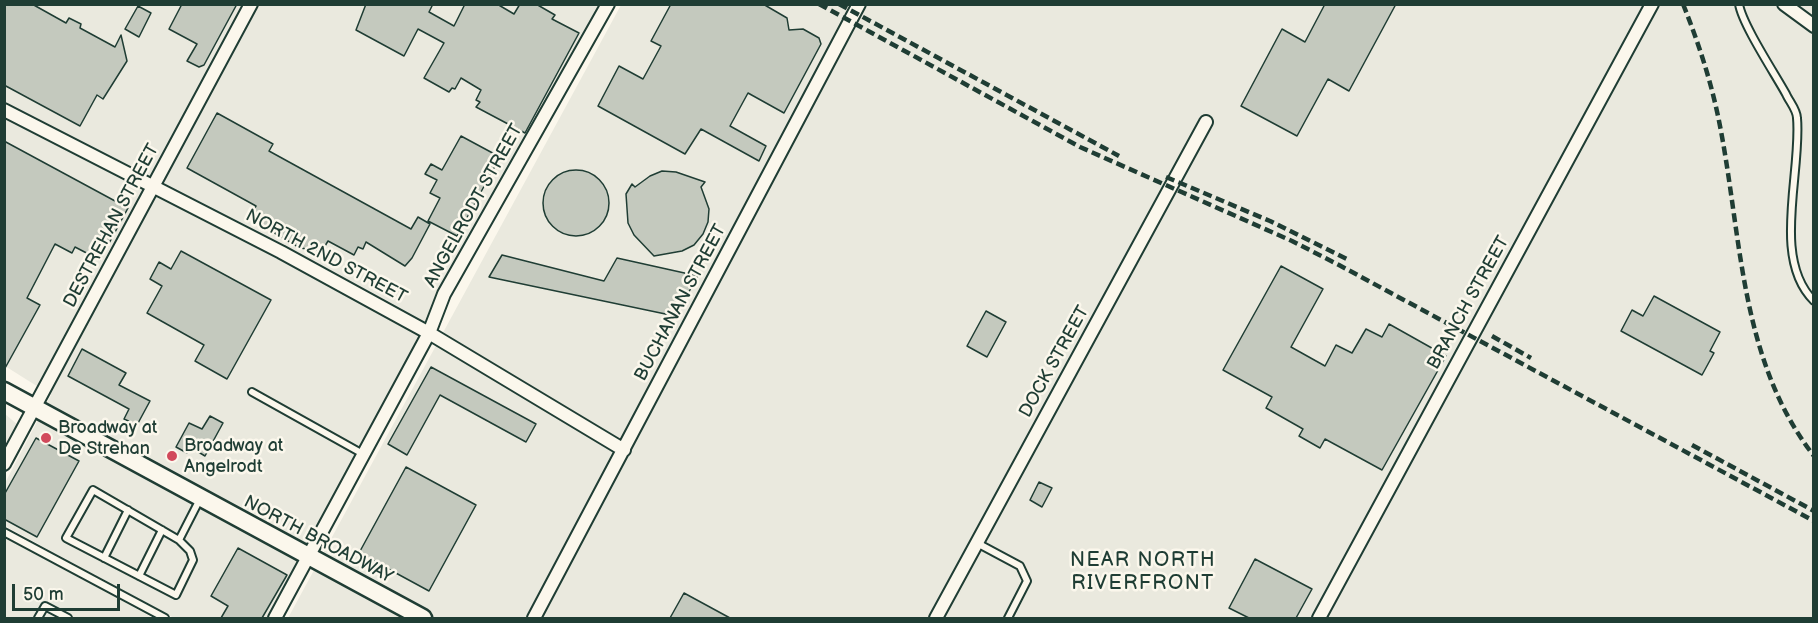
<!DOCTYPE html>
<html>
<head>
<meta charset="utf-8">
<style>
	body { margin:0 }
	#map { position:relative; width:1818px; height:623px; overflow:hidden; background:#fbf7ec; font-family:"Balsamiq Sans",sans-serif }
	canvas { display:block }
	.frame { position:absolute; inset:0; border:6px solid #1f3d34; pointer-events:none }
	.scale { position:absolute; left:12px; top:584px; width:108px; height:27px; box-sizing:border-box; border:3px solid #1f3d34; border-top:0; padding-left:8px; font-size:18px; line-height:21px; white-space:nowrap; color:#1f3d34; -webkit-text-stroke:4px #fbf7ec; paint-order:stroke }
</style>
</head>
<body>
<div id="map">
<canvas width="1818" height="623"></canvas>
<div class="frame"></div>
<div class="scale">50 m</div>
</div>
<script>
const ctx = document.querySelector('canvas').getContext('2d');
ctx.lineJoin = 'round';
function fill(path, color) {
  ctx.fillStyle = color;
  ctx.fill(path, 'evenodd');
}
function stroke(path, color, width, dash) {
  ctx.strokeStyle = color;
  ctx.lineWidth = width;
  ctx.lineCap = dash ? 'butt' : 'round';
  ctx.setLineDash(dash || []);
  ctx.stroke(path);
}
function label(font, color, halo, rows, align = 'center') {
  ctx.font = font + ' "Balsamiq Sans",sans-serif';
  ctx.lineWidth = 5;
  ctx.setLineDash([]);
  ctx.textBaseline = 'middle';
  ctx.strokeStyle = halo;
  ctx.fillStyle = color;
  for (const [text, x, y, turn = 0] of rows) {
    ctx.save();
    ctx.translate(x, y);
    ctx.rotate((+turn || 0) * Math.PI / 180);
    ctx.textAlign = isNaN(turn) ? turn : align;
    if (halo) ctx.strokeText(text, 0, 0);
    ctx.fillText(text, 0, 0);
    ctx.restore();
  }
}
const built = new Path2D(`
	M5 5H600L270 618H174L5 526V483L51 395 5 366Z
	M621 5H1813V618H288Z
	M5 414 18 425 5 450Z
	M5 536 153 618H5Z`);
const building = new Path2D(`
	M4 4H32L66 23 69 18 81 24 80 28 115 47 121 35 127 61 103 99 97 95 80 126 4 85Z
	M182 4H237L204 65 199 67 187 61 197 44 169 29Z
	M366 4H433L429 12 454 26 465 4H497L514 14 520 4H536L555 15 552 19 579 33 525 133 476 107 480 102 476 100 481 90 461 78 455 89 452 88 449 92 424 78 444 43 418 29 404 56 356 30Z
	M671 4H763L787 18 789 30 803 29 819 38 821 44 784 113 748 93 730 126 766 146 759 161 701 129 685 154 598 106 619 66 643 79 661 46 651 41Z
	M1325 4H1396L1349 91 1328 79 1297 136 1241 106 1282 29 1305 42Z
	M138 6 151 13 139 37 125 29Z
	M217 113 273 144 269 151 411 229 418 217 430 224 412 258 405 266 366 242 363 249 358 247 354 255 328 241 322 251 300 248 249 218 256 206 187 168Z
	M461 136 500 157 457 236 428 221 440 198 430 193 437 180 425 174 431 164 442 170Z
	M4 141 128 208 100 260 75 247 72 253 55 244 27 298 40 305 4 370Z
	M543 203a33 33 0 1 1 66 0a33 33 0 1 1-66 0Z
	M662 171 676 172 705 182 701 187 709 209 708 222 703 234 694 245 682 251 654 256 634 235 628 223 626 194 632 184 635 187 650 176Z
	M181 251 271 300 227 379 195 361 204 345 147 313 162 286 150 279 159 262 171 269Z
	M502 255 604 281 617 258 698 276 675 316 489 277Z
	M1281 266 1323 289 1291 347 1325 366 1336 345 1352 353 1366 329 1382 337 1389 324 1446 356 1382 470 1325 439 1320 448 1299 436 1303 429 1266 408 1272 397 1223 370Z
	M1654 296 1720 332 1710 351 1714 353 1702 375 1621 331 1632 310 1643 316Z
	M986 311 1006 322 987 357 967 346Z
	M82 349 126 373 119 385 150 401 137 425 124 419 129 409 68 376Z
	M431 367 536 424 526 442 440 395 407 455 388 444Z
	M210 416 223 423 205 456 190 447 187 453 176 447 189 423 202 429Z
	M36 438 79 461 37 537 4 519V495Z
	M406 467 476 505 429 591 359 553Z
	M1039 482 1052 488 1042 507 1030 500Z
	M238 548 287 575 262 618H221L228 606 211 596Z
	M1255 559 1312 589 1296 618H1249L1229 608Z
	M684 593 730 618H670Z`);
const lane = new Path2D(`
	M1739 4C1742 24 1775 74 1786 94 1789 101 1797 110 1797 118 1802 172 1771 259 1814 301
	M252 392 363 454
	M4 532 165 618
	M179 540 93 490 66 538 176 595 193 560 190 551 179 540 200 499
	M977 543 1020 566 1027 581 1008 618
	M104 558 128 510
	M139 576 162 530
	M38 618 45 606 68 618`);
const street = new Path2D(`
	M1784 4 1814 26
	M4 110 281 252 429 333 624 450
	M4 464 251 4
	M275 618 429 333 444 294 608 4
	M534 618 859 4
	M936 618 1206 122
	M1319 618 1652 4`);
const secondary = new Path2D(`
	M4 391 423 618`);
const rail = new Path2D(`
	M819 4 1080 147 1292 241 1339 265 1814 521
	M839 4 1119 156
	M1683 4C1699 44 1712 84 1720 126 1742 239 1740 361 1814 456
	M1166 177 1270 221 1349 260
	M1492 336 1531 358
	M1692 445 1814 511`);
const markers = [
	[46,438,6,"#d1495b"],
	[172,456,6,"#d1495b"]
];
const streetNames = [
	["ANGELRODT STREET",474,206,-61],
	["DESTREHAN STREET",112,226,-62],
	["NORTH 2ND STREET",326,257,28],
	["BUCHANAN STREET",681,303,-62],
	["BRANCH STREET",1469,303,-61],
	["DOCK STREET",1055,362,-61],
	["NORTH BROADWAY",318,540,28]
];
const poiNames = [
	["Broadway at",58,428],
	["De Strehan",58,449],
	["Broadway at",184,446],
	["Angelrodt",184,467]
];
const neighbourhoodNames = [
	["NEAR NORTH",1143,561],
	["RIVERFRONT",1143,584]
];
fill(built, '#eae9de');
fill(building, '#c4c9be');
stroke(building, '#1f3d34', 1.5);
stroke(lane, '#1f3d34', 10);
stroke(street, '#1f3d34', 16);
stroke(secondary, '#1f3d34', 21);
stroke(lane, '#fbf7ec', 6);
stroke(street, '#fbf7ec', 12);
stroke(secondary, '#fbf7ec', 16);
stroke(rail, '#1f3d34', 4.5, [9, 4.5]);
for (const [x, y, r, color] of markers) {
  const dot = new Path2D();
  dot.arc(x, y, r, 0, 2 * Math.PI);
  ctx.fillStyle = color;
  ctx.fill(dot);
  stroke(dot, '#fbf7ec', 2);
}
label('18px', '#1f3d34', '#fbf7ec', streetNames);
label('18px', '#1f3d34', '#fbf7ec', poiNames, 'left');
ctx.letterSpacing = '1.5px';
label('20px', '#1f3d34', '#fbf7ec', neighbourhoodNames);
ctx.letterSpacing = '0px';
</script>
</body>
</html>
